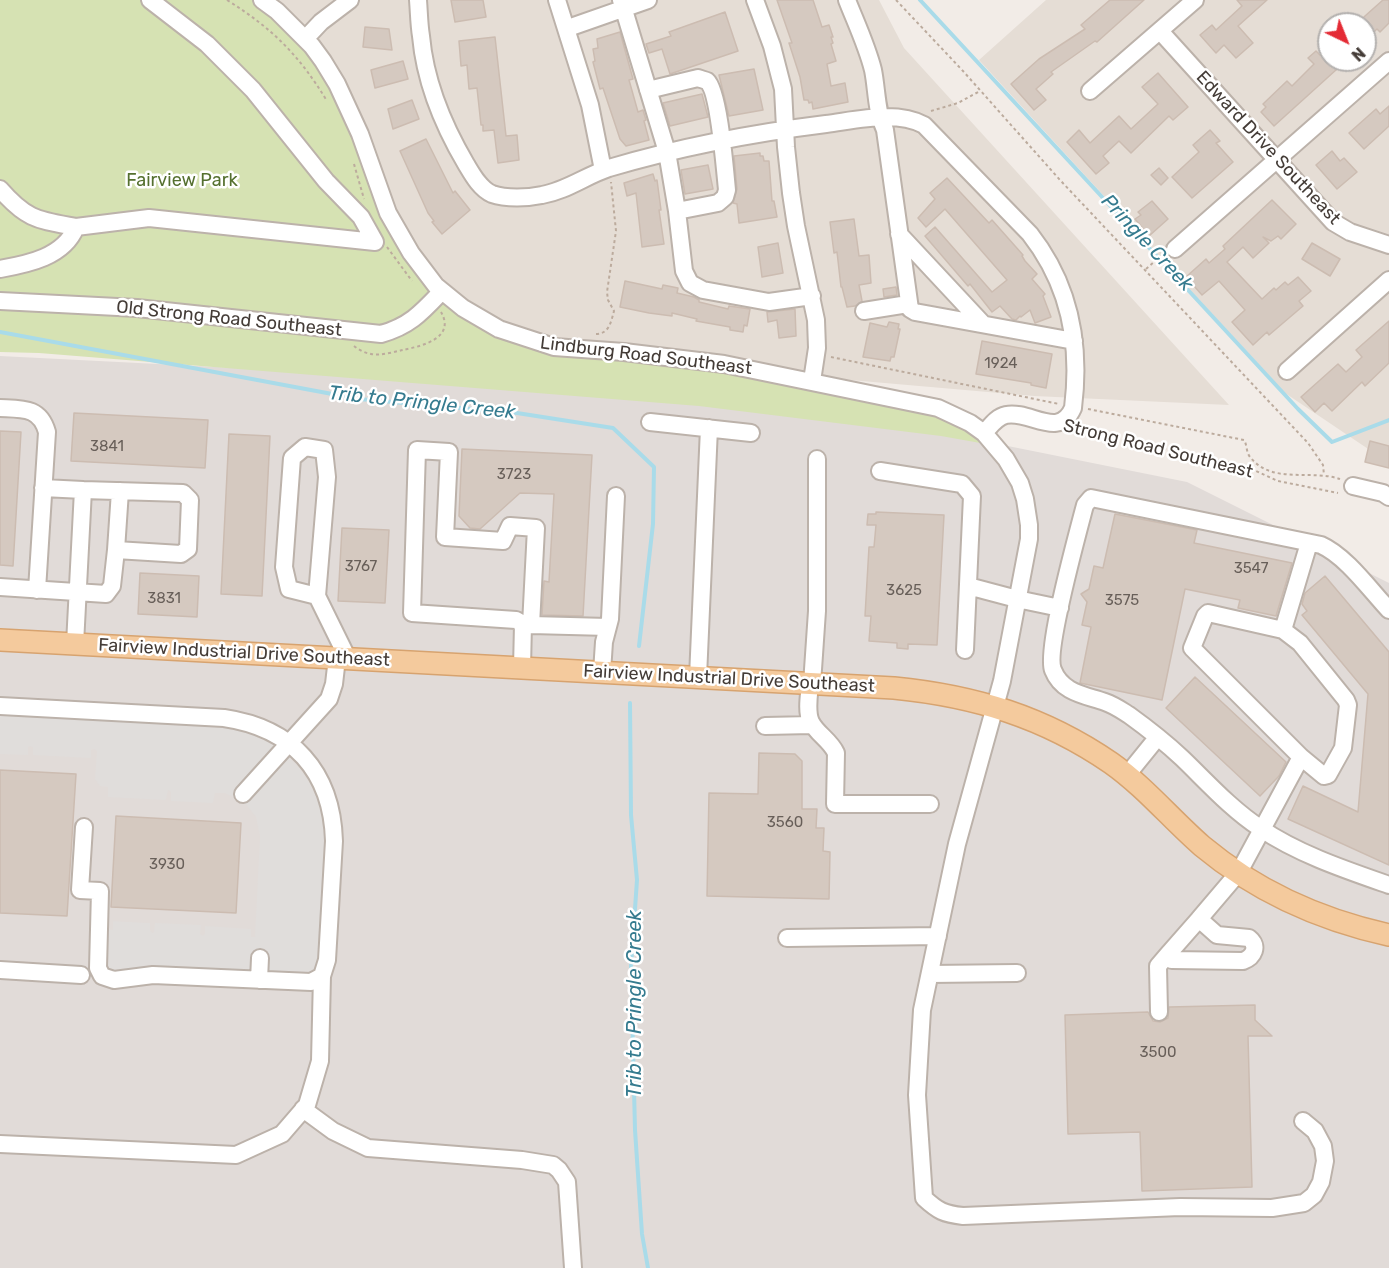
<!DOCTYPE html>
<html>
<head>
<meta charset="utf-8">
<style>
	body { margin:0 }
	#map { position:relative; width:1389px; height:1268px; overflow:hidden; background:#f2ece7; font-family:Rubik,sans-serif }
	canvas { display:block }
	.north { position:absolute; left:1317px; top:12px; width:60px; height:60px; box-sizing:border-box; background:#fff; border:2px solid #b4b1af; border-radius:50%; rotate:137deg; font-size:16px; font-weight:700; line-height:24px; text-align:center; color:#443c37 }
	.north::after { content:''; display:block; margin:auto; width:21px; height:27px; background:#e42b35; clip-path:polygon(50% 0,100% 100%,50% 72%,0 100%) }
</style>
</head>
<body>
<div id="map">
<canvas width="1389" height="1268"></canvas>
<div class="north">N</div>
</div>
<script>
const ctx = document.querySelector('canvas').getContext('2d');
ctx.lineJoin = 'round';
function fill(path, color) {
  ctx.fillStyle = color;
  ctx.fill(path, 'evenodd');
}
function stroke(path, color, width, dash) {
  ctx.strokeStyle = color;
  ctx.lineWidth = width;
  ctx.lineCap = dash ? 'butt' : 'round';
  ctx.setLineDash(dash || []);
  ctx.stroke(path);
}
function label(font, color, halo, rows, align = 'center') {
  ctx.font = font + ' Rubik,sans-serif';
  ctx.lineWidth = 5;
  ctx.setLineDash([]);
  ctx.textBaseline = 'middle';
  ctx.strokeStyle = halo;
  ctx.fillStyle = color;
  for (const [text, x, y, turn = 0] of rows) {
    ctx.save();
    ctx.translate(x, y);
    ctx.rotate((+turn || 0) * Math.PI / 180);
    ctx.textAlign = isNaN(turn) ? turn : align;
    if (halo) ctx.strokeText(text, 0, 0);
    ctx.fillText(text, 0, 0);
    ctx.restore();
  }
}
const residential = new Path2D(`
	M0 0H879L904 48 1229 405 1034 396 0 306Z
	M1046 0H1389V463L1285 393 979 60ZM1329 24H1365V60H1329Z`);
const industrial = new Path2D(`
	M0 356 749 394 1187 482 1389 583V1268H0Z`);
const green = new Path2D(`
	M0 0H262L312 46 388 213 436 286 499 329 924 404 997 446 941 436 699 406 39 353 0 352Z`);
const parking = new Path2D(`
	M0 715 227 727 247 732 277 745 300 769 309 782 318 799 323 819 325 841 318 963 315 971 311 974 118 972 110 969 106 965 107 929 113 930V921L150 923V930L152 933 154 932 155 923 201 925 200 934 203 936 205 934V926L251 929V937H255L260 836 256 817 244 802 225 793H215L213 803 171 801V792L168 790 166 800 108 797V787L100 786 95 779 97 751 95 749 91 750V758L33 755V747L30 746 28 747V755L0 754Z`);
const stream = new Path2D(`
	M920 0 1298 409 1332 442 1389 420
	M0 332 359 399 517 413 613 428 654 467 653 524 639 646
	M630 703 631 815 637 880 631 966 635 1130 642 1234 648 1268`);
const building = new Path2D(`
	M451 0H483L486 17 455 22Z
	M777 0H813L822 27 829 25 833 37H831L833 43 831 44 836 61 827 64 831 86 845 83 848 102 813 109 812 102 809 103 808 100H804L800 77 789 43H792Z
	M1110 0H1144L1097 42 1095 41 1051 72 1053 74 1036 89 1046 100 1034 110 1011 84 1039 59 1085 29 1081 25Z
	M1237 0H1267L1238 26 1253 43 1236 58 1224 45 1216 53 1200 35 1212 25 1216 30 1242 6Z
	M1383 0H1389V23L1380 32 1377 29 1365 40V24H1356Z
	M725 12 738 51 670 74 662 49 649 53 646 44 671 36 669 32Z
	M365 27 389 29 392 50 363 47Z
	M620 32 633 79 629 80 638 112 643 110 646 120 644 121 649 140 626 146 620 139 603 88 600 89 593 62 595 61 593 49 598 48 597 39Z
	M495 37 506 136 517 135 519 160 498 163 494 130 483 131V125H481L477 88 469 89 467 65 461 66 459 41Z
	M1329 47V60H1347L1274 126 1261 112 1266 107 1263 104 1287 81 1292 86 1314 64 1308 58 1316 51 1320 55Z
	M403 61 408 79 375 88 371 70Z
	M754 69 763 110 729 116 719 75Z
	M1158 73 1188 107 1173 120 1169 116 1131 153 1119 141 1103 156 1109 163 1096 174 1067 142 1079 130 1090 143 1119 116 1131 129 1158 104 1142 87Z
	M702 94 708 117 670 126 663 103Z
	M412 100 419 119 393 129 388 109Z
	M1389 106V126L1364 149 1349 133 1376 109 1380 114Z
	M1210 130 1220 141 1216 143 1233 162 1192 198 1172 177 1199 152 1193 145Z
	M426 139 453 193 455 191 470 210 442 234 432 222 434 221 428 213 400 151Z
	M1332 151 1340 161 1344 158 1357 172 1337 189 1316 165Z
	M760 153V156H763L764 161H769L772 201H774L777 217 739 223 737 204 733 203 737 189 734 156Z
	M708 165 713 189 685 194 681 170Z
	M1159 168 1168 178 1161 185 1151 175Z
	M653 174 655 181 657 180 661 210H659L664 244 642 247 636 193 627 196 624 183Z
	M947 178 989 223 992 220 1023 255 1022 256 1025 261 1037 274 1032 279 1045 294 1043 296 1051 317 1035 323 1030 310 1021 317 1020 316 1016 320 1012 319 1000 306 992 312 970 284 968 286 925 236 935 227 992 292 1007 280 945 209 926 227 918 218 935 199 930 193Z
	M1272 200 1296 224 1281 239 1278 236 1271 241 1263 237 1269 243 1253 258 1243 247 1227 262 1262 299 1274 288 1276 290 1285 282 1288 285 1298 277 1311 291 1299 301 1303 306 1269 335 1267 332 1253 345 1232 322 1245 310 1219 281 1202 295 1186 277 1206 259 1209 263 1225 249 1223 246Z
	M1152 201 1168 219 1149 236 1135 219 1141 215 1138 212Z
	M854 219 859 256 869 255 871 283 859 285 862 301 855 306 847 307 842 287H841L837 252 834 253 830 222Z
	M778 243 783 273 762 277 758 247Z
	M1312 243 1340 259 1330 276 1302 259Z
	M625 281 662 289 663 285 678 288 677 293 694 297 699 300V302L728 309 729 306 750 309 747 326 744 325 743 332 730 330V327L696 321 697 319 672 313V316L649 313 620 307Z
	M896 287 897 295 884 297 883 289Z
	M795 309 796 336 779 338 777 320 768 322 767 312Z
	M1389 321V363L1365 386 1362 382 1332 411 1324 403 1315 412 1301 397 1338 364 1346 372 1362 357 1356 350Z
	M889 322 899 324 898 329H900L894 357H891L890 361 863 357 870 323 887 327Z
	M982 341 1052 354 1046 388 1031 385V383L976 374Z
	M74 413 208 420 205 468 71 461Z
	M0 431 21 432 13 566 0 565Z
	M229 434 270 436 262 596 221 594Z
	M1370 441 1389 446V468L1365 462Z
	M462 449 592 455 583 616 542 615 544 581 549 582 554 494 520 493 480 529 470 528 459 516Z
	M876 512 944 515 937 645 908 644V649L897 648V643L869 641 871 616H865L869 547H874L876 525H867L868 514H876Z
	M1115 514 1197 530 1194 543 1292 563 1276 616 1238 608 1240 600 1185 589 1162 700 1080 683 1091 627 1082 625 1087 602 1081 594 1089 589 1094 566 1103 568Z
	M342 528 389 530 385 603 338 601Z
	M140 573 199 576 197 617 138 614Z
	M1325 576 1389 652V865L1288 819 1303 786 1358 812 1368 694 1302 615 1307 611 1302 604 1305 593Z
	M1195 677 1286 762 1279 776 1260 796 1166 708Z
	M759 753 795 754 802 761V809H817L816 828H824L823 851 830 852 829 899 707 896 709 793 758 794Z
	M0 770 76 774 67 916 0 913Z
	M116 816 241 823 236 913 111 907Z
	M1255 1005V1020L1272 1036H1248L1252 1187 1142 1191 1140 1132 1068 1134 1065 1015 1148 1012 1153 1021 1160 1022 1168 1018 1169 1007Z`);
const path = new Path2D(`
	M227 0C273 29 299 55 327 101
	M896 0 963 71 1060 180 1308 443 1323 465 1324 475
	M931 111 958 103 980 91
	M354 164 364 199
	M387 247 412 281
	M1146 269 1162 255
	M596 334C609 334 611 322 614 311L608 300 607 292 616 231 611 182
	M354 346C359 350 365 353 371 354 381 356 393 352 403 350 422 346 456 338 441 312
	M831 357 1059 404
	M1088 409 1244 440C1247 444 1246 452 1250 457 1272 485 1311 469 1340 479
	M1075 431 1243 465 1278 481 1338 493`);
const minor = new Path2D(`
	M150 0 207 44 253 90 326 181 361 217 375 242
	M262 0 277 11 312 46 323 61 337 84 360 134 388 213 411 253 436 286 463 308 499 329 554 347 624 352 724 364 938 408 970 423 984 433 1006 459 1020 483 1025 499 1029 525V539L1002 681 957 844 922 1010 917 1095 924 1198C938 1211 944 1214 963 1216L1180 1207 1272 1208 1304 1203 1314 1195 1321 1182 1325 1161 1323 1146 1315 1131 1303 1121
	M418 0C419 12 419 24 421 36 425 81 443 125 466 164 472 174 480 189 492 194 506 199 528 198 542 195 566 191 585 176 609 168 680 147 753 133 826 124 857 120 896 110 924 125L1030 234C1070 285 1081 345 1073 408 1059 440 1030 410 1006 415 996 417 990 427 984 433
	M557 0 590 105 603 170
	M621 0 667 152 677 211 684 271 690 283 703 290 769 302 812 296
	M755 0 772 46 783 89 786 147 791 193 796 226 816 320 817 348 812 381
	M847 0C856 23 867 46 873 70 877 90 876 111 885 130L910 309 915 312 1074 341
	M568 28 648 0
	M1160 31 1333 222 1350 232 1389 245
	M305 39 321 22 350 0
	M648 90 698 78C700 79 705 80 707 81 719 91 725 171 727 190L725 197 718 203 677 211
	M1090 91 1195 0
	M0 189C27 220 38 220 76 227 64 257 28 264 0 269
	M76 227 149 218 375 242
	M899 234 983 324
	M1175 249 1389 61
	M0 301 137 308 381 334C410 326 422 312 442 291
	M864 311 908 304
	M1287 371 1389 280
	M0 408C23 409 40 407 47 432L37 590
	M650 422 751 433
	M880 471 962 484 972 496 965 650
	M1353 486 1383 493 1389 497
	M43 488 83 490
	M116 550 120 491
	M968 586 1017 599 1060 608
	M0 587 106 594 112 586 116 550 181 554 188 549 190 500 183 493 83 490 75 644
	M317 596 327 477 324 450 305 447 292 458 284 567 289 589 317 596 348 659
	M1389 610C1371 591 1346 556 1321 545L1091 498 1085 505C1078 532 1045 651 1053 670 1062 693 1085 695 1105 702 1114 705 1121 710 1129 715 1147 728 1166 743 1182 758 1207 782 1231 809 1260 828 1298 854 1346 870 1389 885
	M531 625 536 528 510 526 503 541 445 537 449 452 417 450 412 613 516 620 523 624 531 625 608 627
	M1283 630 1208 613 1205 616 1192 648 1301 757 1324 776 1328 775 1343 748 1348 705 1346 700 1300 643 1283 630 1309 543
	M522 668 523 624
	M602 672 604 642 610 619 616 496
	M698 677 709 428
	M810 684C809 695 806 712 811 722 817 734 830 740 836 753L835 804H930
	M812 684 817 611V459
	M0 706 224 718C292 728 332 771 334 841L327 960 322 976 311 982 153 975 114 980 102 976 98 968 100 891 80 890 84 827
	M765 726 812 725
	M1127 775 1157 738
	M243 794 329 699 334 684 337 658
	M1199 919 1170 952 1172 960 1243 961C1254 957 1259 946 1249 938L1217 935 1199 919 1239 872 1301 757
	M787 938 938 936
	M0 970 81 975
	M930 974 1017 973
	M259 980 260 958
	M1159 1012 1158 966 1170 952
	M303 1109 333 1131 368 1148 522 1160 553 1165 559 1170 567 1182 573 1268
	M0 1144 236 1155 282 1134 307 1105 320 1061 322 976`);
const major = new Path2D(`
	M0 640 894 688C975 696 1044 717 1111 763 1145 787 1171 819 1202 846 1256 891 1321 920 1389 935`);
const numberNames = [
	["1924",1001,364],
	["3841",107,447],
	["3723",514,475],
	["3767",361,567],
	["3547",1251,569],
	["3625",904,591],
	["3831",164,599],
	["3575",1122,601],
	["3560",785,823],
	["3930",167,865],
	["3500",1158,1053]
];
const streetNames = [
	["Edward Drive Southeast",1268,148,47],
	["Old Strong Road Southeast",229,319,6],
	["Lindburg Road Southeast",646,356,7],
	["Strong Road Southeast",1158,449,14],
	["Fairview Industrial Drive Southeast",244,653,3],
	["Fairview Industrial Drive Southeast",729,679,3]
];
const parkNames = [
	["Fairview Park",182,181]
];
const waterNames = [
	["Pringle Creek",1147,243,47],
	["Trib to Pringle Creek",422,403,6],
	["Trib to Pringle Creek",635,1004,-90]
];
fill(residential, '#e5ddd5');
fill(industrial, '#e1dbd8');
fill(green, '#d6e2b3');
fill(parking, '#e0dddb');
stroke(stream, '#a9dbe9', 4);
fill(building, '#d5c9c0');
stroke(building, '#ccbcb1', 1.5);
stroke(minor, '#bcb2aa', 20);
stroke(major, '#d7a36f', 24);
stroke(path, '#bcab9d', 2, [3, 3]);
stroke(minor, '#fff', 16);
stroke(major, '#f4ca9d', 21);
label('15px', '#685f59', null, numberNames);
label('18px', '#443c37', '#fff', streetNames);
label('18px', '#557030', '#fff', parkNames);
label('italic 20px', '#357b8f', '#fff', waterNames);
</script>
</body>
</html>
